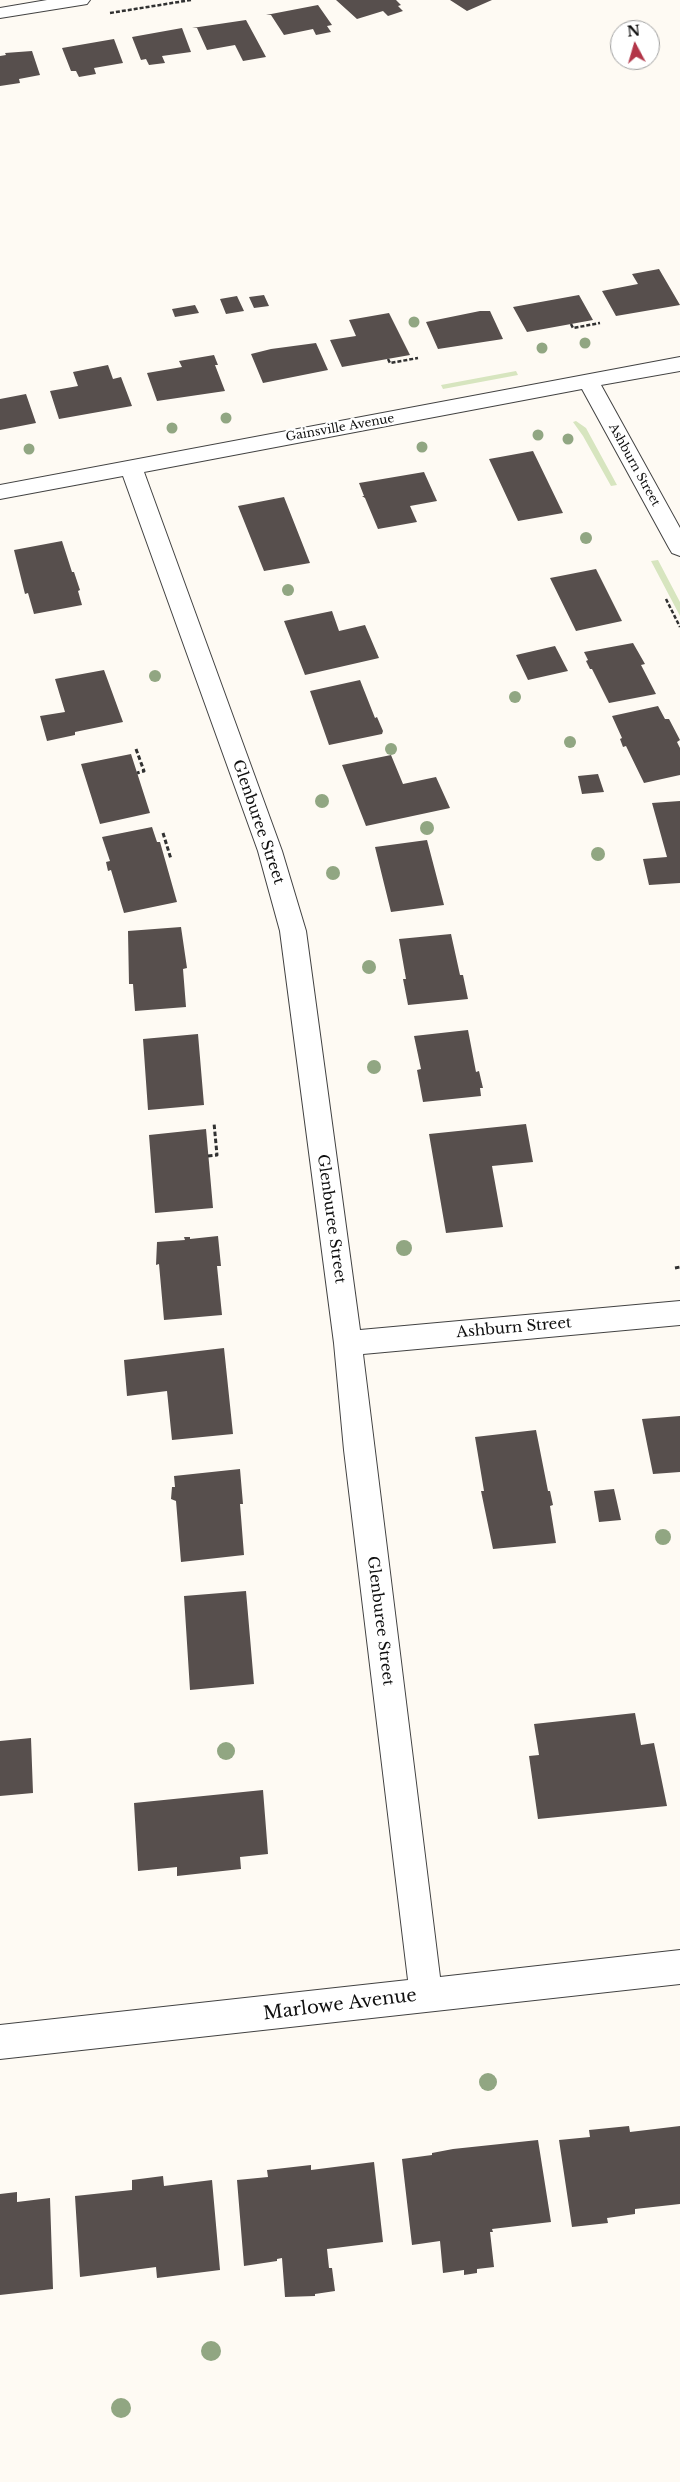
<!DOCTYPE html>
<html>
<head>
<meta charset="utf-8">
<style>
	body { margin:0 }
	#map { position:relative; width:680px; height:2482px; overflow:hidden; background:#fefaf3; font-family:"Libre Baskerville",serif }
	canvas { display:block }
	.north { position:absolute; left:610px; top:20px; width:50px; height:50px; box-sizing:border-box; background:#fff; border:1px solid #9f9f9f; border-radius:50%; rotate:354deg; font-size:14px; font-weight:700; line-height:20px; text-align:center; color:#0f0f0f }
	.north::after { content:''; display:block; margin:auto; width:18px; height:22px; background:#b23548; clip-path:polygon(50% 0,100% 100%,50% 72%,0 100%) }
</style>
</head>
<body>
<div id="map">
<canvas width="680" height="2482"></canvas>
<div class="north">N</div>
</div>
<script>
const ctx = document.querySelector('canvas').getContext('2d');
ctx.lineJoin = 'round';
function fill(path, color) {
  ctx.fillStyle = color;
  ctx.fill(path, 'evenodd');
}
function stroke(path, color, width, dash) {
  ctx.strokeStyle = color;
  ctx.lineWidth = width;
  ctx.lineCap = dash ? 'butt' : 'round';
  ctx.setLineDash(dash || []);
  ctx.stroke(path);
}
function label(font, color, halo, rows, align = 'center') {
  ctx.font = font + ' "Libre Baskerville",serif';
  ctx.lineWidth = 5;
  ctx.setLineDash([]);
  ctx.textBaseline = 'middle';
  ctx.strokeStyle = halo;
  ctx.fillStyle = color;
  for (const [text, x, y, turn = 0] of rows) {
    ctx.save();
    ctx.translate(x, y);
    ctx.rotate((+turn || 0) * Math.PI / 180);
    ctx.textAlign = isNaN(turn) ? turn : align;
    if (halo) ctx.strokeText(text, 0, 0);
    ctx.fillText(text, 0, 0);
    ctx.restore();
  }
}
const green = new Path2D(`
	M516 371 518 375 443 389 441 385Z
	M576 421 586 428 617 485 611 486 583 436 573 422Z
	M658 560 680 602V616L651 561Z`);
const building = new Path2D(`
	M336 0H396L401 5 398 6 403 11 388 16 383 11 357 19Z
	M450 0H492L467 11Z
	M318 5 332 25 327 26 331 32 316 35 313 29 284 35 271 15H266Z
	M246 20 266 57 243 61 235 45 207 50 197 28H192Z
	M182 28 191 52 162 56 165 63 149 65 146 59 141 60 132 37Z
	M114 39 123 63 94 68 96 74 79 77 76 71H71L62 48Z
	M32 51 40 75 19 79 20 83 0 86V56L6 55 5 53Z
	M659 269 680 305 616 316 602 291 638 284 632 274Z
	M264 295 269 306 254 308 249 297Z
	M579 295 593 320 527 332 513 307Z
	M237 296 244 311 226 314 220 299Z
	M195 305 199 313 175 317 172 309Z
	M480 311H490L503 339 438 349 426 322Z
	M389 313 410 355 342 367 330 340 356 336 349 320Z
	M316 343 328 370 263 383 251 354 271 349Z
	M214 355 218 365H215L225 391 157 401 147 373 182 367 179 361Z
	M108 365 113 379 121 377 132 406 59 419 50 391 78 386 73 372Z
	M26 394 36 423 0 430V399Z
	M533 451 563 513 518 521 489 459Z
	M424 472 437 501 410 506 417 522 378 529 365 498 362 496H364L359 483Z
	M284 497 310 563 264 571 238 506Z
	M62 541 72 572H74L80 590 78 591 82 605 34 614 28 593 25 594 14 550Z
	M596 569 622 621 576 631 550 578Z
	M332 611 339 631 365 625 379 658 305 675 284 621Z
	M633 643 645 664 641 665 656 694 609 703 592 669H590L586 661 588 660 584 652Z
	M555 646 568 671 528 680 516 655Z
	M104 670 123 722 75 732V735L47 741 40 716 65 712 55 679Z
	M360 680 375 718 377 717 383 731 382 734 329 745 310 691Z
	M658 706 665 719H669L680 740 677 742 680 748V775L644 783 626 746 623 747 620 739 622 738 612 716Z
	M131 754 150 813 100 824 81 764Z
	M391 755 403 784 436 777 450 808 366 826 342 765Z
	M598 774 604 792 582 794 578 776Z
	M680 801V883L649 885 643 859 667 857 652 803Z
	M152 827 157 842H160L177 902 124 913 111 870 108 871 106 862 110 861 102 837Z
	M427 840 444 905 391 912 375 847Z
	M181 927 187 968 183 969 186 1007 135 1011 133 984H129L128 931Z
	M451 934 460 975H463L468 999 408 1005 403 979H406L399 939Z
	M468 1030 476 1072 479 1071 483 1088H480L481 1096 423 1102 417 1070 421 1069 414 1036Z
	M198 1034 204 1105 148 1110 143 1039Z
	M526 1124 533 1162 492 1166 503 1227 446 1233 429 1134Z
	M206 1129 213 1208 155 1213 149 1135Z
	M218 1236 221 1266H217L222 1315 164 1320 159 1264 156 1265 157 1242 185 1240 184 1237H190V1239Z
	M224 1348 233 1434 172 1440 167 1391 127 1396 124 1360Z
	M680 1416V1472L653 1474 642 1419Z
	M536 1430 548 1491H550L553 1505 550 1506 556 1543 493 1549 481 1491H484L475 1437Z
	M240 1469 243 1504H240L244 1555 181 1562 176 1501 171 1499 172 1487H175L174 1476Z
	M614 1489 621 1520 599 1522 594 1491Z
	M246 1591 254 1684 190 1690 184 1596Z
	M635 1713 641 1745 654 1743 667 1806 538 1819 529 1756 539 1755 534 1724Z
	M31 1738 33 1793 0 1796V1741Z
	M263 1790 268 1854 240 1857 241 1869 177 1876V1867L138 1871 134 1803Z
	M629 2126 630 2132 680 2126V2204L635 2209V2214L607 2218 608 2223 572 2227 559 2140 590 2137 589 2130Z
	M538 2140 551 2222 492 2229 493 2232H490L494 2267 477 2269V2273L464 2275V2270L443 2273 440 2241 412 2245 402 2159 432 2155V2153L453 2149Z
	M374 2162 383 2242 327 2249 329 2268H332L335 2291 315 2294V2296L285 2297 282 2258 277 2259V2261L244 2266 237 2180 268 2177 267 2170 311 2165V2170Z
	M163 2176 164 2186 212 2180 220 2270 157 2278 156 2267 80 2277 75 2196 132 2190V2180Z
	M17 2192V2202L50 2198 53 2289 0 2295V2194Z`);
const pathFar1 = new Path2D(`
	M110 13 191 0
	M571 324 573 328 600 323
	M388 359 390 363 418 358
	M666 599 680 627`);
const path = new Path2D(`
	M136 749 144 771 137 773
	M163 833 171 859
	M208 1156 217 1155 214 1123
	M675 1268 680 1267`);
const street = new Path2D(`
	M47 0H90L87 4 81 5 0 18V8Z
	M680 357V371L601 385 680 528V556L672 553 669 548 582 389 144 472 282 851 306 931 360 1330 680 1301V1325L363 1354 440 1977 680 1950V1984L0 2059V2025L408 1980 344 1450 334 1343 280 931 258 851 123 476 0 499V485Z`);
const trees = [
	[414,322,5.5],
	[585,343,5.5],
	[542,348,5.5],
	[226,418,5.5],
	[172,428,5.5],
	[538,435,5.5],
	[568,439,5.5],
	[422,447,5.5],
	[29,449,5.5],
	[586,538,6],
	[288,590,6],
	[155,676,6],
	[515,697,6],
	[570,742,6],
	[391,749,6],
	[322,801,7],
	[427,828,7],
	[598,854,7],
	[333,873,7],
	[369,967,7],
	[374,1067,7],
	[404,1248,8],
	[663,1537,8],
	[226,1751,9],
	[488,2082,9],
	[211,2351,10],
	[121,2408,10]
];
const farStreetnames = [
	["Gainsville Avenue",340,428,-10],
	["Ashburn Street",634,465,61]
];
const streetNames = [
	["Glenburee Street",258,822,71],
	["Glenburee Street",331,1219,82],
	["Ashburn Street",514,1328,-5],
	["Glenburee Street",380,1621,83]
];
const nearStreetnames = [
	["Marlowe Avenue",340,2005,-7]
];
fill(green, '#d7e5bf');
fill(building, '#574f4d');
stroke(street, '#424242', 2);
stroke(pathFar1, '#313131', 2.5, [4, 2]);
stroke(path, '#313131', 3, [4.5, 2.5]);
fill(street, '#fff');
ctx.fillStyle = '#91a682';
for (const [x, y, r] of trees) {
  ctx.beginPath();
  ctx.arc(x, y, r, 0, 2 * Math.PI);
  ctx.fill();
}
label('12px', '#0f0f0f', '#fff', farStreetnames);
label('15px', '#0f0f0f', '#fff', streetNames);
label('18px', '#0f0f0f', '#fff', nearStreetnames);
</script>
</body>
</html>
